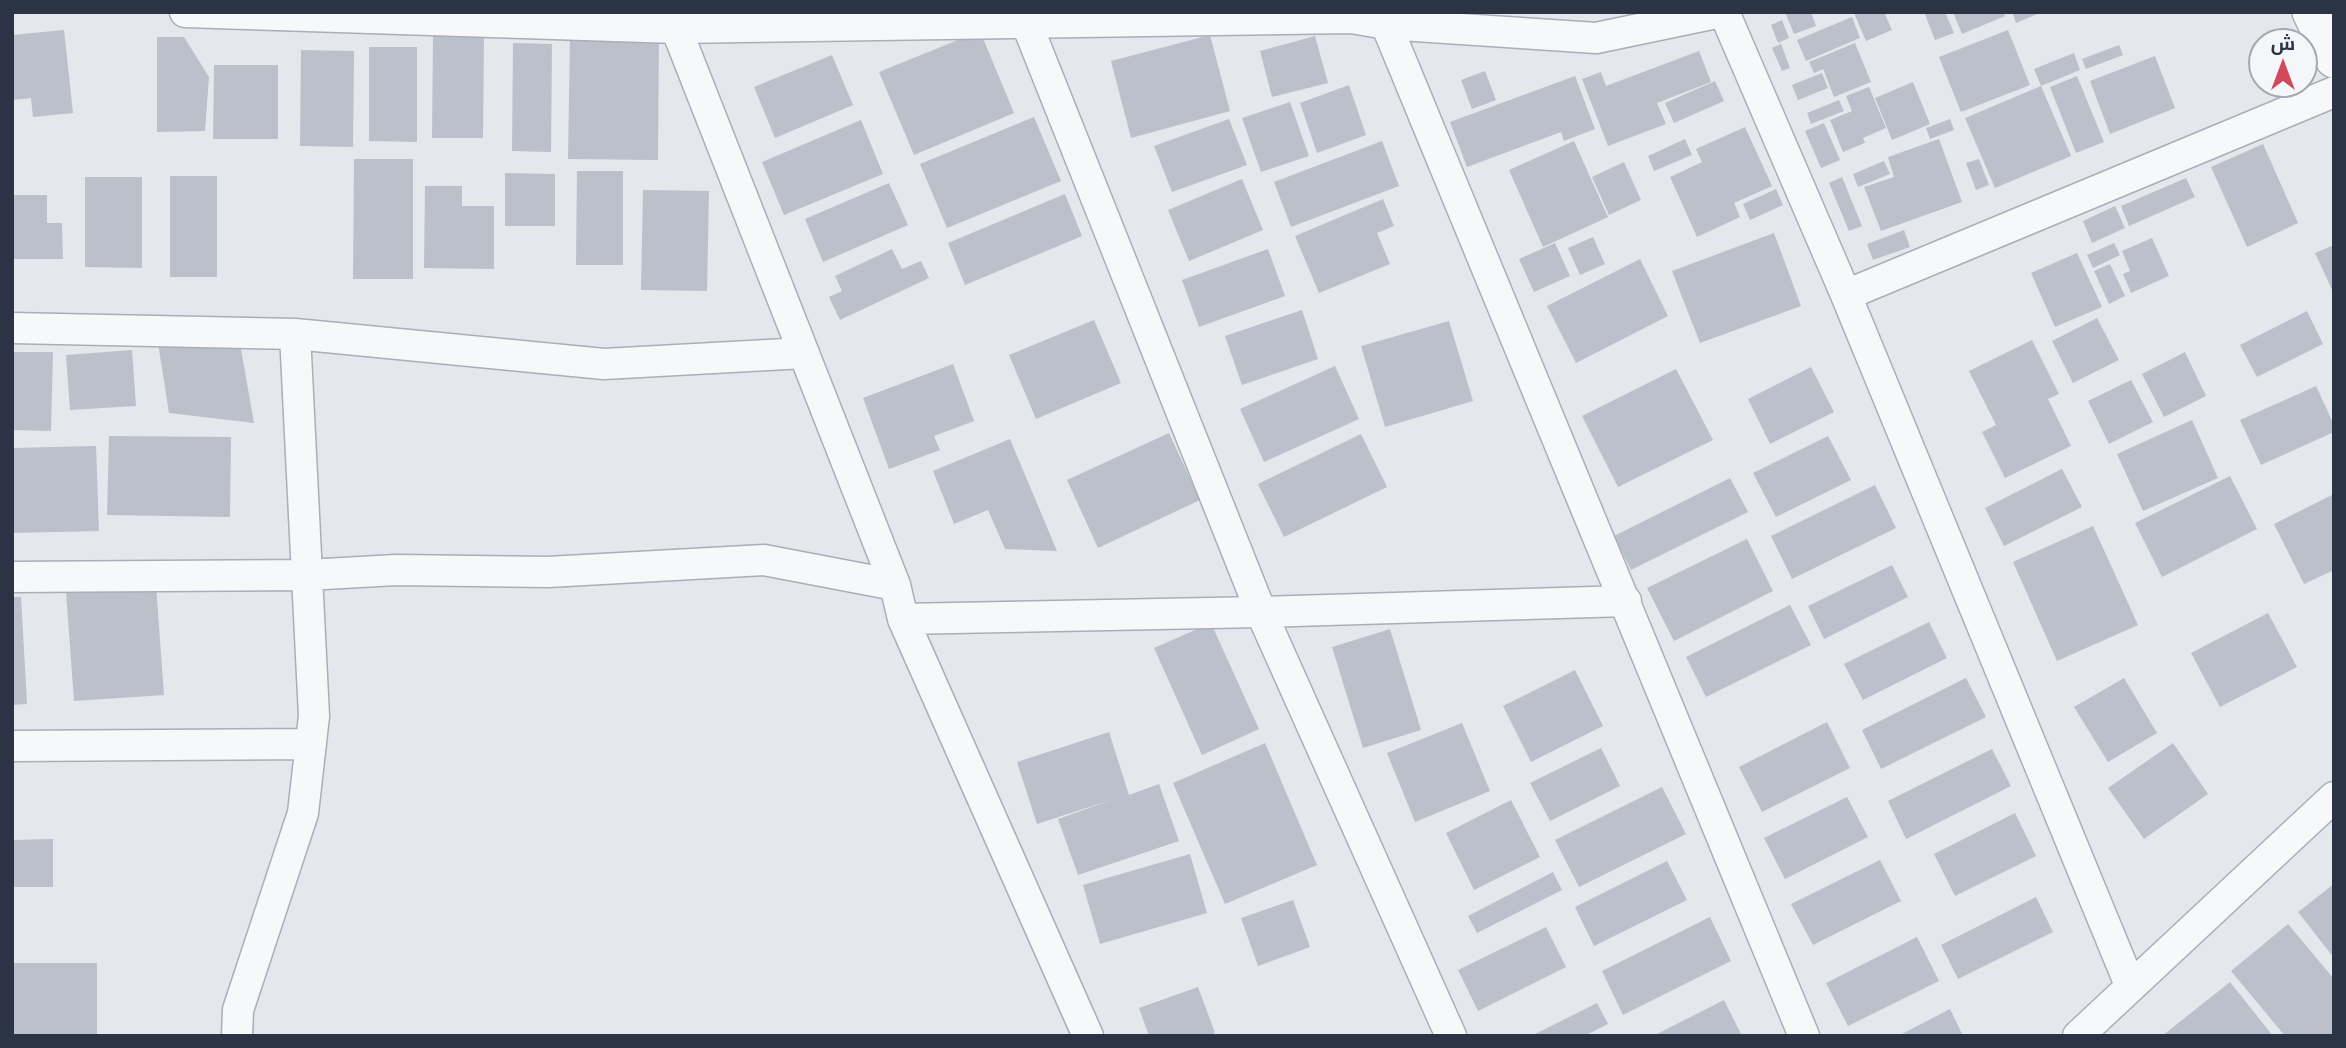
<!DOCTYPE html>
<html>
<head>
<meta charset="utf-8">
<style>
	body { margin:0 }
	#map { position:relative; width:2346px; height:1048px; overflow:hidden; background:#e4e7ec; font-family:Poppins,Cairo,sans-serif }
	canvas { display:block }
	.frame { position:absolute; inset:0; border:14px solid #2b3445; pointer-events:none }
	.north { position:absolute; left:2248px; top:28px; width:70px; height:70px; box-sizing:border-box; background:#f4f6f9; border:2px solid #a4a8b1; border-radius:50%; rotate:0deg; font-size:19px; font-weight:700; line-height:28px; text-align:center; color:#2b3445 }
	.north::after { content:''; display:block; margin:auto; width:24px; height:32px; background:#d1495b; clip-path:polygon(50% 0,100% 100%,50% 72%,0 100%) }
</style>
</head>
<body>
<div id="map">
<canvas width="2346" height="1048"></canvas>
<div class="frame"></div>
<div class="north">ش</div>
</div>
<script>
const ctx = document.querySelector('canvas').getContext('2d');
ctx.lineJoin = 'round';
function fill(path, color) {
  ctx.fillStyle = color;
  ctx.fill(path, 'evenodd');
}
function stroke(path, color, width, dash) {
  ctx.strokeStyle = color;
  ctx.lineWidth = width;
  ctx.lineCap = dash ? 'butt' : 'round';
  ctx.setLineDash(dash || []);
  ctx.stroke(path);
}
const building = new Path2D(`
	M1785 12H1811L1816 26 1794 34Z
	M1884 12 1892 30 1866 41 1854 13Z
	M1924 12H1945L1954 33 1935 40Z
	M1953 12H2003L2005 16 1962 34Z
	M2012 12H2042L2016 23Z
	M1852 17 1860 38 1806 61 1797 40Z
	M1782 20 1789 38 1778 43 1771 25Z
	M64 30 73 113 33 117 31 98 12 100V35Z
	M2008 30 2030 85 1961 112 1939 57Z
	M980 31 1014 113 914 155 879 72Z
	M570 34 659 35 658 160 568 159Z
	M1210 35 1230 111 1131 138 1111 61Z
	M433 36H484L483 138H432Z
	M1315 36 1328 83 1272 97 1260 51Z
	M157 37H184L209 77 205 131 157 132Z
	M513 43 552 44 551 152 512 151Z
	M1855 43 1871 82 1834 97 1823 69 1814 73 1809 62Z
	M1781 44 1790 68 1782 71 1772 48Z
	M2119 45 2123 55 2086 69 2082 59Z
	M369 47H417V142L369 141Z
	M301 50 354 51 353 147 300 146Z
	M1699 51 1711 82 1657 103 1666 124 1608 146 1582 79 1601 72 1606 86Z
	M2074 53 2080 70 2041 86 2034 69Z
	M832 55 853 105 775 138 754 87Z
	M2155 56 2175 108 2110 134 2090 81Z
	M214 65H278V139H213Z
	M1485 71 1496 100 1472 109 1461 80Z
	M1822 73 1828 88 1798 100 1792 85Z
	M1575 76 1595 129 1564 141 1561 132 1467 167 1450 122Z
	M2077 76 2104 142 2076 153 2050 87Z
	M1715 81 1724 101 1674 123 1665 103Z
	M1913 82 1930 124 1892 140 1875 98Z
	M1349 85 1366 135 1317 153 1300 103Z
	M2041 86 2071 156 1995 188 1965 118Z
	M1869 87 1886 128 1863 138 1865 143 1843 152 1830 120 1852 111 1846 96Z
	M1839 100 1844 111 1811 124 1807 113Z
	M1290 102 1309 156 1261 172 1242 118Z
	M1034 117 1061 181 947 228 920 164Z
	M1229 119 1247 165 1172 192 1154 146Z
	M1950 119 1954 130 1930 139 1926 128Z
	M861 120 883 174 784 215 762 162Z
	M1824 123 1840 160 1821 168 1805 131Z
	M1745 127 1772 186 1734 203 1740 217 1697 237 1670 177 1702 162 1696 149Z
	M1685 139 1692 155 1654 171 1648 156Z
	M1939 139 1962 202 1881 231 1864 187 1894 177 1888 157Z
	M1382 141 1399 186 1291 227 1274 182Z
	M1574 141 1608 217 1543 247 1509 170Z
	M2263 144 2298 223 2247 247 2211 167Z
	M354 159H413V279H353Z
	M1979 159 1989 185 1976 190 1966 163Z
	M1884 161 1890 174 1858 187 1853 174Z
	M1624 162 1641 200 1609 215 1592 177Z
	M577 171H623V265H576Z
	M505 173 555 174V226H505Z
	M170 176H217V277H170Z
	M85 177H142V268L85 267Z
	M1842 177 1862 226 1849 231 1829 183Z
	M2186 178 2195 197 2129 226 2121 206Z
	M1242 179 1263 230 1189 261 1168 210Z
	M889 183 908 225 823 262 805 219Z
	M425 186H462V206H494V269L424 268Z
	M1776 189 1783 205 1750 220 1743 204Z
	M643 190 709 191 707 291 641 290Z
	M1065 194 1082 236 965 285 948 243Z
	M12 195H47V223H62L63 259H12Z
	M1383 199 1394 226 1377 233 1390 264 1319 293 1295 236Z
	M2115 206 2125 228 2092 243 2083 221Z
	M1904 230 1910 247 1873 260 1867 244Z
	M1774 233 1801 306 1700 343 1672 271Z
	M1593 237 1605 264 1580 275 1568 248Z
	M2152 238 2169 276 2131 293 2123 274 2130 271 2122 251Z
	M1555 243 1570 276 1534 292 1519 259Z
	M2114 243 2120 255 2093 268 2087 255Z
	M2334 245V294L2315 253Z
	M892 249 902 269 921 261 929 278 840 320 829 297 842 291 835 276Z
	M1268 249 1285 296 1199 327 1182 280Z
	M2077 253 2102 307 2055 327 2031 273Z
	M1640 259 1668 316 1576 363 1547 306Z
	M2110 264 2125 296 2109 304 2094 271Z
	M1302 310 1318 359 1242 385 1225 336Z
	M2307 311 2323 344 2257 377 2240 345Z
	M2097 318 2119 360 2073 383 2052 341Z
	M1094 320 1121 383 1036 419 1009 355Z
	M1449 321 1473 401 1385 427 1361 346Z
	M2032 340 2059 394 2048 399 2071 446 2005 478 1982 432 1996 425 1969 371Z
	M158 343 241 349 254 423 169 413Z
	M132 350 136 406 70 410 66 355Z
	M12 352H53L51 431 12 430Z
	M2185 352 2206 396 2164 417 2142 374Z
	M953 364 974 421 934 436 940 450 889 469 863 398Z
	M1335 366 1359 419 1264 462 1240 409Z
	M1811 367 1834 412 1770 444 1748 399Z
	M1676 369 1713 440 1618 487 1582 416Z
	M2131 380 2153 422 2109 444 2088 401Z
	M2316 386 2334 425V432L2261 465 2240 420Z
	M2192 420 2218 478 2143 511 2117 454Z
	M1169 433 1200 500 1098 548 1067 480Z
	M1361 434 1387 487 1284 537 1258 484Z
	M109 436 231 437 230 517 107 515Z
	M1828 436 1851 480 1776 517 1753 473Z
	M1010 439 1057 551 1005 549 988 510 954 524 933 471Z
	M96 446 99 531 12 533V448Z
	M2062 469 2082 507 2004 546 1985 508Z
	M2230 476 2257 529 2162 577 2135 523Z
	M1730 478 1748 512 1631 570 1614 536Z
	M1875 485 1896 528 1792 579 1771 536Z
	M2334 494V570L2304 584 2274 524Z
	M2093 526 2138 625 2057 661 2013 562Z
	M1747 539 1773 591 1674 641 1647 588Z
	M1892 565 1908 597 1824 639 1808 606Z
	M156 585 164 695 74 701 66 592Z
	M12 597H21L27 704 12 705Z
	M1790 605 1811 645 1706 697 1686 657Z
	M2268 613 2297 667 2220 707 2191 653Z
	M1929 622 1947 658 1863 700 1844 664Z
	M1211 623 1259 729 1202 755 1154 648Z
	M1390 629 1421 730 1363 748 1332 647Z
	M1575 670 1603 726 1531 762 1503 706Z
	M1966 678 1986 717 1881 769 1862 730Z
	M2124 678 2157 733 2108 762 2074 707Z
	M1827 722 1850 768 1762 812 1739 767Z
	M1462 723 1490 791 1415 822 1387 753Z
	M1109 732 1129 795 1159 784 1179 841 1078 875 1058 819 1114 799 1037 824 1017 762Z
	M1265 743 1317 865 1225 904 1173 783Z
	M2173 743 2208 794 2144 839 2108 788Z
	M1601 748 1620 786 1550 821 1530 783Z
	M1992 749 2011 786 1906 839 1888 801Z
	M1662 787 1686 834 1579 887 1555 840Z
	M1847 797 1868 837 1785 879 1764 838Z
	M1511 800 1540 857 1474 890 1446 833Z
	M2015 813 2036 856 1955 896 1934 854Z
	M53 839V887H12V840Z
	M1190 854 1207 913 1100 944 1083 885Z
	M1880 860 1901 901 1813 945 1791 904Z
	M1667 861 1687 900 1594 946 1575 907Z
	M1553 872 1562 890 1477 933 1468 916Z
	M2334 884V958L2298 912Z
	M2036 897 2053 932 1958 979 1941 945Z
	M1293 900 1310 947 1258 966 1241 918Z
	M1710 917 1731 961 1623 1015 1602 971Z
	M2288 924 2334 979V1036H2285L2231 971Z
	M1546 927 1566 967 1478 1011 1458 970Z
	M1917 937 1939 981 1848 1026 1826 983Z
	M12 963H97V1036H12Z
	M2230 982 2273 1036H2162Z
	M1198 987 1215 1033 1207 1036H1149L1139 1008Z
	M1724 1000 1742 1036H1653Z
	M1597 1003 1608 1024 1584 1036H1531Z
	M1950 1009 1963 1036H1898Z`);
const minor = new Path2D(`
	M185 12 676 28 1351 18 1386 24 1596 38 1721 12
	M1724 12 1846 295 2130 985
	M1026 22 1261 612 1451 1036
	M1386 24 1804 1036
	M676 28 895 585 903 619 1088 1036
	M1846 295 2334 92
	M12 328 295 334 604 364 804 353
	M12 577 307 575 396 570 548 572 764 560 895 585
	M903 619 1261 612 1626 601
	M12 746 311 744
	M237 1036 238 1010 303 813 314 716 295 334
	M2078 1036 2334 797`);
const tertiary = new Path2D(`
	M2311 12 2334 59`);
fill(building, '#bbc0ca');
stroke(minor, '#a9aeb7', 33);
stroke(tertiary, '#a9aeb7', 40);
stroke(minor, '#f7f8fa', 30);
stroke(tertiary, '#f7f8fa', 37);
</script>
</body>
</html>
